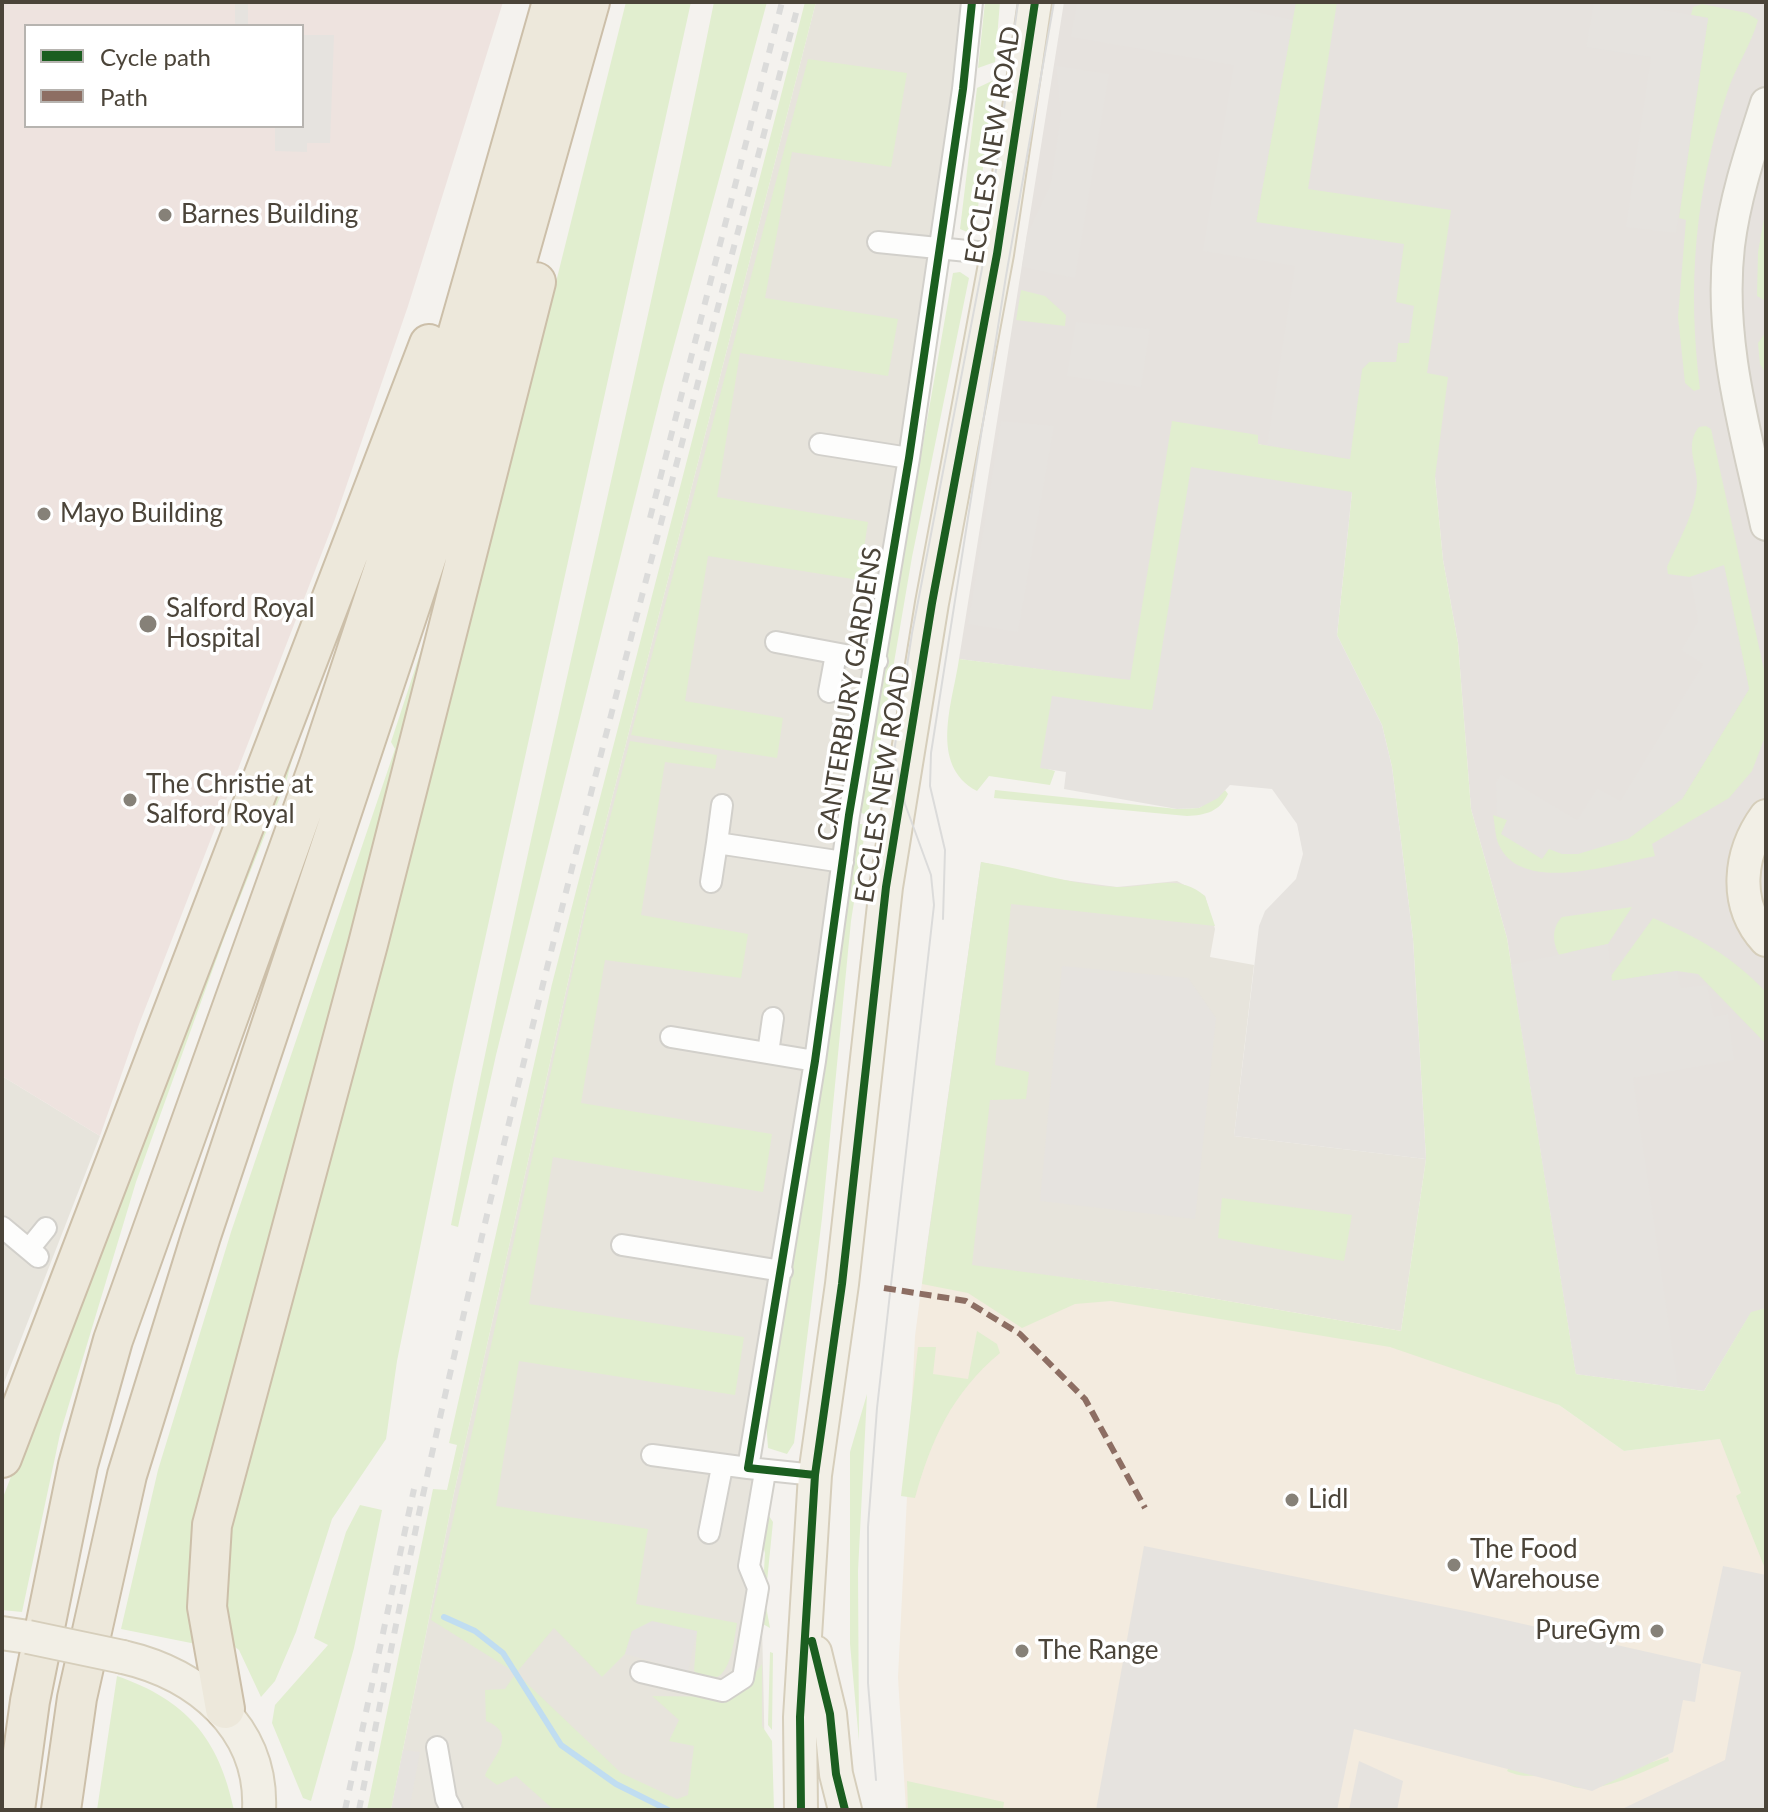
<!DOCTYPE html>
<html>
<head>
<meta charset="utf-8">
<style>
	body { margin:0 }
	#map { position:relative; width:1768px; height:1812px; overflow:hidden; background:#f4f2ee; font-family:Lato,sans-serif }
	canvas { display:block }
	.frame { position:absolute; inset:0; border:4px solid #4b4439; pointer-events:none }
	.legend { position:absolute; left:24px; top:24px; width:280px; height:104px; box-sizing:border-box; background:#fff; border:2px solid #b7b4b0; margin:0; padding:10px 14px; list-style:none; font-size:24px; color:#4b4439 }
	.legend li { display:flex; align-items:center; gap:16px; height:40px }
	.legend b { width:40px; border:2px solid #b7b4b0 }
</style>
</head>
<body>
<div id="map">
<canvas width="1768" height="1812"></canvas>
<div class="frame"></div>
<ul class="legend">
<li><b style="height:10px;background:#1b5e20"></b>Cycle path</li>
<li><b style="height:10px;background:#8d6e63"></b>Path</li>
</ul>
</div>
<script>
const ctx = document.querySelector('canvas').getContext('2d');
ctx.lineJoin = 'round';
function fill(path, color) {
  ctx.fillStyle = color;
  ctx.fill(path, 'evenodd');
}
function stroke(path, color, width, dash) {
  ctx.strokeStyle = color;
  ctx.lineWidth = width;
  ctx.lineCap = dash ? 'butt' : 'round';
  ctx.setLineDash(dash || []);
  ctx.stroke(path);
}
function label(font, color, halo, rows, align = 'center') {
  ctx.font = font + ' Lato,sans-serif';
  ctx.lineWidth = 7;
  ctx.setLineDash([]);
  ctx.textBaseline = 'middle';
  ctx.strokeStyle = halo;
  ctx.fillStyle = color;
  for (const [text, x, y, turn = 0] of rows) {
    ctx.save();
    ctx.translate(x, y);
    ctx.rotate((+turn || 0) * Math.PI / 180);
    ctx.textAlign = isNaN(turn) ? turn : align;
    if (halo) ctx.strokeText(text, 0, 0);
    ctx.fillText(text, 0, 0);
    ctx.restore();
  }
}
const residential = new Path2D(`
	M816 2H982L758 1437 766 1810H391L454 1493 589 888Z
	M981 862 1056 879 1117 887 1177 881 1205 896 1215 929 1210 957 1254 965 1234 1136 1426 1159 1401 1331 1175 1292 925 1260Z
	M2 1076 100 1136 2 1388Z`);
const commercial = new Path2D(`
	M925 1260 1175 1292 1401 1331 1559 1405 1624 1451 1727 1438 1766 1545V1810H906L898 1677 915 1336Z`);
const industrial = new Path2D(`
	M1064 2H1766V1308L1751 1313 1704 1391 1576 1374 1507 938 1471 809 1458 643 1443 560 1435 477 1257 444 1258 436 1130 681 959 659Z`);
const medical = new Path2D(`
	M2 2H503L408 306 335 519 138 1027 100 1136 2 1076ZM26 26H302V126H26Z`);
const green = new Path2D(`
	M626 2H691L454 1080 397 1361 386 1439 332 1519 296 1632 275 1681 261 1697 239 1650 228 1642 224 1609 229 1519 525 406Z
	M714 2H767L663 386 496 1055 458 1227 451 1225C530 816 632 411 714 2Z
	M805 2H816L589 888 454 1493 391 1810H367L433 1489 447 1490 457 1445 449 1443 552 984Z
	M985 2H1000L995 62 978 68Z
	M1296 2H1337L1308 189 1451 210 1427 373 1448 377 1435 477 1443 560 1458 643 1471 809 1507 938 1576 1374 1704 1391 1751 1312 1766 1308V1571L1736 1496 1741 1493 1720 1439 1624 1451 1559 1405 1390 1347 1111 1301 1075 1304 1022 1328 968 1293 922 1284 981 862C1026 869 1070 885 1116 887 1149 888 1177 872 1205 896L1215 926 1011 904 995 1065 1029 1072 1026 1099 990 1100 972 1265 1175 1292 1401 1331 1426 1159 1413 939 1392 767 1382 725 1337 635 1352 492 1156 700 1152 710H1145L1041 767 1055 771 1050 785 989 776 977 791C928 765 953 702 959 659L1130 680 1172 421 1258 435V444L1349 459 1362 369 1369 362H1396L1398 343H1409L1396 303 1256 223Z
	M1702 4 1747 13 1758 20C1751 45 1735 68 1727 93 1695 194 1687 284 1700 389L1694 391 1685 383 1678 317 1686 220 1679 218 1708 18 1691 15 1693 7Z
	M808 59 907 73 891 167 792 152 765 298 898 319 888 376 740 353 717 497 868 522 859 580 708 556 685 701 783 718 777 758 631 735Z
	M994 80 975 231 972 234 960 229 977 88Z
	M1766 208V301L1757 296 1758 252Z
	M960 272 969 278 912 557 868 815 858 812 953 273Z
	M1021 290 1045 296 1066 315 1065 326 1016 320Z
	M1766 332V374L1760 364 1758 343Z
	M1706 426 1711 429 1766 679V734L1752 771 1729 798 1652 844 1655 856C1615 864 1521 895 1499 845 1495 837 1495 824 1493 815L1507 820 1549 848 1682 799 1749 689 1724 566 1690 577 1668 574 1667 567C1678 542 1697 510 1697 482 1696 463 1685 443 1699 427Z
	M434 611 196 1644 121 1629 158 1470 231 1232 395 749 391 742Z
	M304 716 286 782 227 930 136 1182 60 1434 22 1612 2 1610V1500Z
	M630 741 717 755 715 769 665 762 641 915 748 934 741 978 605 960 581 1103 772 1134 763 1192 553 1157 529 1304 744 1337 735 1395 519 1361 496 1506 648 1529 636 1604 737 1623C733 1645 729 1698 694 1671L697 1631H632L625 1654 602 1677 554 1628 516 1673 621 1773 677 1799 688 1795 694 1746 669 1741 679 1720 652 1696 731 1697 747 1684 762 1664V1726L772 1741 774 1810H554L516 1776 497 1785 485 1776C491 1759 520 1734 486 1721L485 1690 505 1689 516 1673 431 1620 587 906Z
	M995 790 1177 809 1199 808 1225 790 1228 794C1219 812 1206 815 1187 816L994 798Z
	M855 823 866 825 851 921 822 1218 794 1443 787 1454 768 1448 766 1421 835 987Z
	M1632 907 1608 944 1570 952 1562 959C1553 947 1550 929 1562 917Z
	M1653 918C1697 937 1732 956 1766 992V1044L1698 974 1677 971 1612 981 1611 976Z
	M1222 1198 1352 1215 1344 1261 1218 1238Z
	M977 1331 997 1344 1000 1353C952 1393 931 1440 915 1498L901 1496 918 1347H936L933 1374 968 1379Z
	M867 1394 858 1571 859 1741 850 1644V1452Z
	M360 1505 382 1510 354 1648 311 1801 303 1798 272 1723 275 1705 328 1645 314 1638 346 1532Z
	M767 1513 773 1522 765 1601 770 1628 761 1623 765 1553 761 1538Z
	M770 1652 773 1653 772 1730 768 1725Z
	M117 1676C186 1700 219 1738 234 1810H97Z
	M1668 1757 1669 1761C1643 1771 1607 1791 1579 1788 1567 1787 1557 1776 1544 1776 1529 1775 1522 1778 1507 1771L1512 1760 1602 1778Z
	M907 1781 1004 1802 1003 1810H908Z`);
const parking = new Path2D(`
	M235 2H248V26H235Z
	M1077 2H1210L1293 20 1256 222 1404 244 1396 302 1414 306 1409 343H1398L1396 362H1369L1362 369 1350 459 1267 445 1295 266 1203 251 1234 65 1071 37Z
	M1594 2H1618L1708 18 1676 233 1626 227 1651 57 1586 47Z
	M302 35H334L330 143H307V152L275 151V126H302Z
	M1056 66 1109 74 1075 278 1022 267 1027 234 1051 183 1061 114Z
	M1076 322 1150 329 1141 387 1067 376Z
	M1001 421 1054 426 1018 632 968 624Z
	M1191 467 1352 492 1337 635 1382 725 1392 767 1413 939 1426 1159 1234 1136 1259 926 1265 911 1296 879 1303 854 1297 824 1272 789 1230 785 1218 798 1199 808 1177 809 1064 789 1066 772 1040 768 1052 696 1152 710Z
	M1724 565 1749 689 1682 799 1628 839 1578 854H1562L1549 849 1542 859 1501 834 1507 820 1497 815 1496 783 1500 774 1577 820 1597 788 1620 801 1703 664 1681 650 1698 621 1690 577Z
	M1608 944 1612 981 1677 971 1681 988 1707 985 1714 1017 1728 1014 1734 1060 1633 1078 1678 1387 1576 1374 1511 965Z
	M1062 966 1188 978 1216 1018 1195 1219 1040 1201Z
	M1144 1546 1470 1612 1701 1664 1695 1702 1683 1700 1673 1752 1592 1791 1354 1729 1337 1810H1096Z
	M1723 1566 1766 1575V1810H1620L1725 1760 1741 1672 1702 1663Z
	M652 1621 697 1631 688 1671 625 1654 632 1631Z
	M403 1750 420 1752 409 1810H391Z
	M1359 1761 1403 1781 1397 1810H1349Z`);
const stream = new Path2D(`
	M444 1617 475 1631 503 1653 561 1745 616 1784 668 1810`);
const street = new Path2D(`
	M878 242 997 254
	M820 444 909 458
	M776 642 877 661
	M829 692 836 654
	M722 805 717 843 843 862
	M711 882 717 843
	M671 1037 815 1061
	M768 1053 773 1018
	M2 1227 38 1257
	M622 1245 782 1271
	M29 1249 46 1228
	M652 1455 748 1468
	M815 1475 748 1468 815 1061 849 815 909 458 963 89 972 2
	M709 1533 722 1467
	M641 1672 723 1691 743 1678 758 1588 749 1566 765 1472
	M437 1747 446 1799 452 1810`);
const secondary = new Path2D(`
	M1766 103C1751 150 1735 197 1729 246 1718 341 1746 433 1766 525`);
const primary = new Path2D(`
	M1766 816C1739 853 1733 904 1766 940
	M2 1633 28 1637
	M815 1652 830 1714 836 1774 845 1810
	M123 1657C197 1674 263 1727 259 1810
	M801 1810 800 1717 815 1475 842 1284 886 887 932 603 997 254 1035 2`);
const highway = new Path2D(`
	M2 1458 429 344
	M225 1709 207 1607 212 1525 368 944 536 282
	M15 1810 30 1701 78 1465 113 1340 319 764 384 568 454 346 552 2
	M61 1810 77 1698 127 1475 201 1236 429 550 514 272 590 2`);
const tram = new Path2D(`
	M943 919 945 850 930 786 931 753 1006 276 1054 2
	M876 1780 868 1683V1527L877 1408 934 905 931 875 905 804 894 752 912 633 985 253 1018 2`);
const rail = new Path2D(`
	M650 518 782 2
	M345 1810 414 1489
	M359 1810C389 1660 418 1510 453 1361 557 906 679 454 799 2`);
const primaryBridge = new Path2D(`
	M28 1637 123 1657`);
const quiet = new Path2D(`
	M884 1288 966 1301 1020 1334 1085 1399 1145 1508`);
const cycleway = new Path2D(`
	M815 1475 748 1468 815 1061 849 815 909 458 963 89 972 2
	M812 1641 830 1714 836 1774 845 1810
	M801 1810 800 1717 815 1475 842 1284 886 887 932 603 997 254 1035 2`);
const markers = [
	[165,215,8,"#868178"],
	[44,514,8,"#868178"],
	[148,624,10,"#868178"],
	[130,800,8,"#868178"],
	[1292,1500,8,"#868178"],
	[1454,1565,8,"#868178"],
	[1657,1631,8,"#868178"],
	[1022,1651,8,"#868178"]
];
const streetNames = [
	["ECCLES NEW ROAD",993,145,-81],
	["CANTERBURY GARDENS",850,694,-81],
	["ECCLES NEW ROAD",883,784,-81]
];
const poiNames = [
	["Barnes Building",181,215],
	["Mayo Building",60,514],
	["Salford Royal",166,609],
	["Hospital",166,639],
	["The Christie at",146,785],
	["Salford Royal",146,815],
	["Lidl",1308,1500],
	["The Food",1470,1550],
	["Warehouse",1470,1580],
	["PureGym",1641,1631,"right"],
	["The Range",1038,1651]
];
fill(residential, '#e7e4dc');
fill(commercial, '#f3ebdf');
fill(industrial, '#e6e2de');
fill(medical, '#eee3df');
fill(green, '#e1eecf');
fill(parking, '#e6e3df');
stroke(stream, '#c0ddf1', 6);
stroke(street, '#d2d0cb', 24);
stroke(secondary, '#d3cfc5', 34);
stroke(primary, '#d6cebb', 36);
stroke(highway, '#ccbfa9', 42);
stroke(street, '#fdfdfc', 20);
stroke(secondary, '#f7f6f1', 30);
stroke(primary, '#f2efe6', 32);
stroke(highway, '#ede8db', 38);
stroke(tram, '#dbdbda', 2);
stroke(rail, '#dbdbda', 6, [10, 10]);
stroke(primaryBridge, '#d6cebb', 36, []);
stroke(primaryBridge, '#f2efe6', 32);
stroke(quiet, '#8d6e63', 6, [12, 6]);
stroke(cycleway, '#1b5e20', 8);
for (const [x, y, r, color] of markers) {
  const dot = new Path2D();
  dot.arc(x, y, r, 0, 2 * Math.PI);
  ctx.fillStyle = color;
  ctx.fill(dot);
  stroke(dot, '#fff', 3);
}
label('26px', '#4b4439', '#fff', streetNames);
label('26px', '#4b4439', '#fff', poiNames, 'left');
</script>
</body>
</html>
